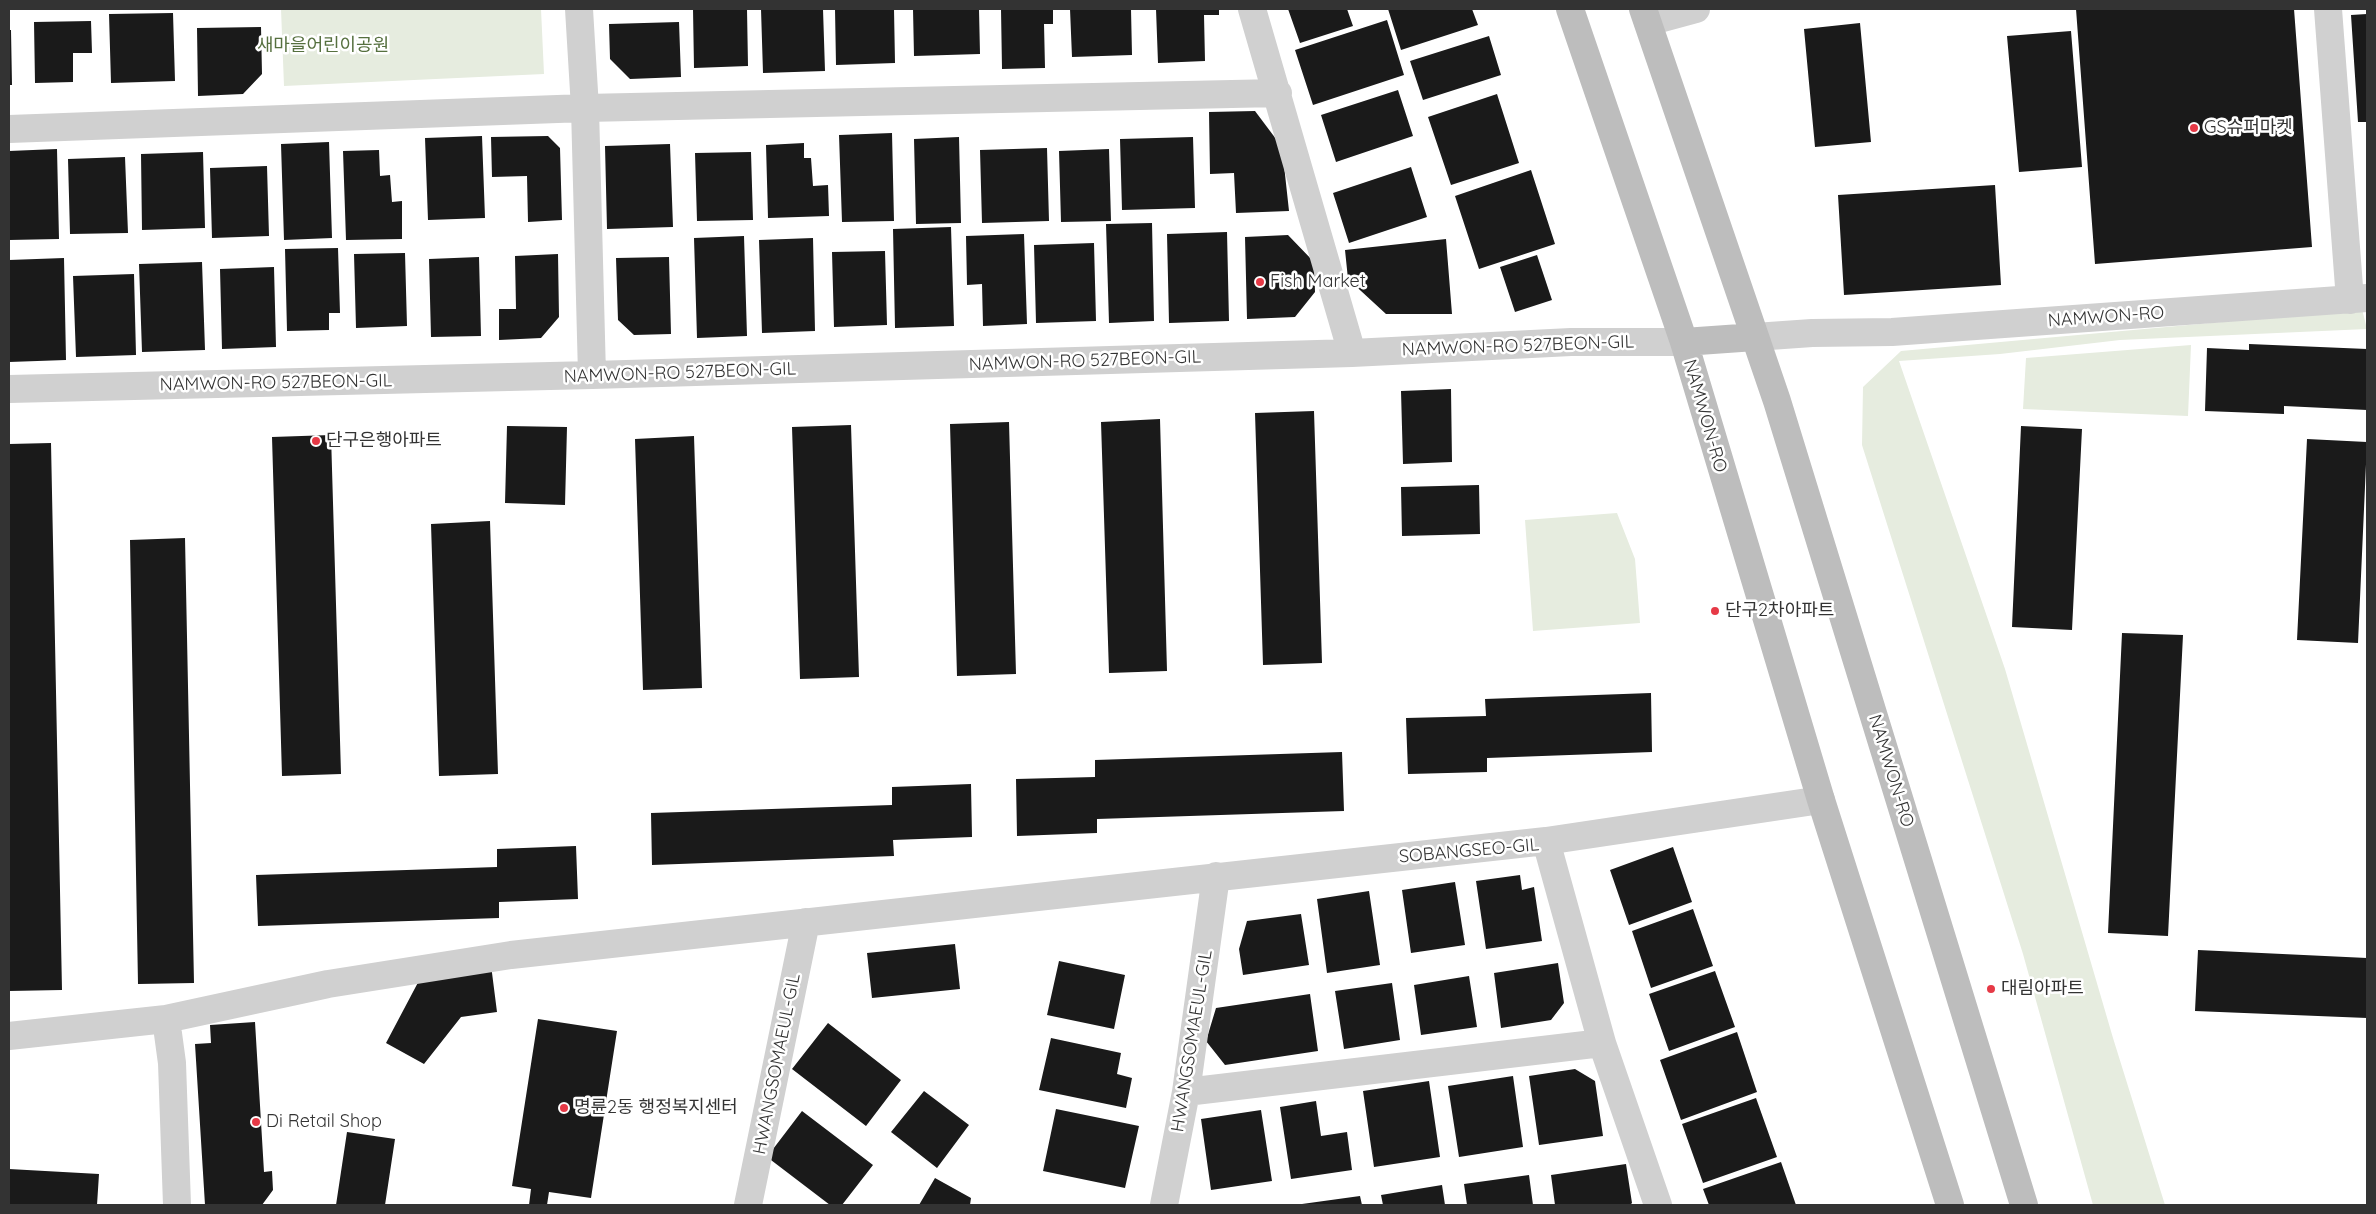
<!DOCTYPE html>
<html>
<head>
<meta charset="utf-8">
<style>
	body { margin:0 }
	#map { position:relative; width:2376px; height:1214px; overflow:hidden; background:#fff; font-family:Quicksand,sans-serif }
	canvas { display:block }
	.frame { position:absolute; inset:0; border:10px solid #333; pointer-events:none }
</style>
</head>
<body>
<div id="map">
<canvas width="2376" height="1214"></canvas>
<div class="frame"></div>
</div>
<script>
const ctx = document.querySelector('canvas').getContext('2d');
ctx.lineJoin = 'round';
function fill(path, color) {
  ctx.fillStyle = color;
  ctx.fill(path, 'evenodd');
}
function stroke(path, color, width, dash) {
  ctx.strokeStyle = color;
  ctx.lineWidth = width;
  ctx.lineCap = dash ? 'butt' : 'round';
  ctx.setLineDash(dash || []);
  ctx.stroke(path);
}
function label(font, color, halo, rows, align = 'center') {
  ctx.font = font + ' Quicksand,"Noto Sans KR",sans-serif';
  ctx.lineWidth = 5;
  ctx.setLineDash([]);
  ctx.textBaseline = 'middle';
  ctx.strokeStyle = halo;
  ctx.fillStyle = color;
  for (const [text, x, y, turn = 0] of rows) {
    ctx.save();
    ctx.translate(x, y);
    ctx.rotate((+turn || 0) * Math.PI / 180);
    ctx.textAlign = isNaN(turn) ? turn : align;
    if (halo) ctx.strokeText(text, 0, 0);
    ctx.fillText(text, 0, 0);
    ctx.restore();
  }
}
const green = new Path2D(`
	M281 9H541L544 74 284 86Z
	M2361 305 2367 329 2120 340 2000 354 1899 361 2005 669 2113 1038 2165 1205H2093L2023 954 1862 445 1863 387 1901 351 2277 317Z
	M2191 345 2188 416 2023 409 2026 358Z
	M1617 513 1635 559 1640 623 1533 631 1525 520Z`);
const building = new Path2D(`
	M693 9H747L748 66 694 68Z
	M761 9H823L825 71 763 73Z
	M835 9H894L895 63 836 65Z
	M913 9H979L980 54 914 56Z
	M1001 9H1053V24H1044L1045 68 1002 69Z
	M1070 9H1131L1132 55 1072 57Z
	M1156 9H1219V15H1204L1205 61 1158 63Z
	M1288 9H1347L1353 26 1300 43Z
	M1388 9H1472L1478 25 1401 50Z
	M2076 9H2294L2312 247 2095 264Z
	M173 13 175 81 111 83 109 14Z
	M2367 14V122H2358L2351 15Z
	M1387 20 1404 75 1313 105 1295 50Z
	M91 21 92 53H73V82L35 83 34 22Z
	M679 22 681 77 630 79 610 59 609 24Z
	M1860 23 1871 142 1815 147 1804 29Z
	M261 27 262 74 243 94 198 96 197 28Z
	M9 30H11L12 85H9Z
	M2071 31 2082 167 2019 172 2007 36Z
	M1489 36 1501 75 1423 100 1410 61Z
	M1398 90 1413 136 1336 162 1321 115Z
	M1497 94 1519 163 1451 185 1428 117Z
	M1255 111 1282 147 1289 211 1236 213 1234 173 1210 174 1209 112Z
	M892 133 894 221 842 222 839 135Z
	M482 136 485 218 428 220 425 138Z
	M548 136 560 148 562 220 528 222 527 176 492 177 491 137Z
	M959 137 961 223 916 224 914 139Z
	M1193 137 1195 208 1122 210 1120 139Z
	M329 142 332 238 284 240 281 144Z
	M804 143V158H811L813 186 828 185 829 216 768 218 766 145Z
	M670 144 673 227 607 229 605 146Z
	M1047 148 1049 221 982 223 980 150Z
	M57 149 59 239 9 240V151Z
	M1109 149 1111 221 1061 222 1059 151Z
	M379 150 380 176 390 175 392 202 402 201V239L346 240 343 151Z
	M203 152 205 228 142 230 141 154Z
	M751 152 753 220 697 221 695 153Z
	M125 157 128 233 70 234 68 159Z
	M267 166 269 236 212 238 210 168Z
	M1411 167 1427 217 1349 243 1333 193Z
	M1531 170 1555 244 1479 269 1455 196Z
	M1995 185 2001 285 1844 295 1838 195Z
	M1152 223 1154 321 1109 323 1106 224Z
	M951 227 954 326 895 328 893 229Z
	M1227 232 1229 321 1169 323 1167 234Z
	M1024 234 1027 324 983 326 982 284 967 285 966 236Z
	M1288 235 1314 262 1315 292 1295 317 1247 319 1245 237Z
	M744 236 747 336 697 338 694 238Z
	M813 238 815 331 762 333 759 240Z
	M1446 239 1452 314H1386L1348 279 1345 250Z
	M1094 243 1096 321 1036 323 1034 245Z
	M338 248 340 313H329V330L287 331 285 249Z
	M885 251 887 325 834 327 832 252Z
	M405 253 407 326 356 328 354 254Z
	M558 254 559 317 541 338 499 340V309H516L515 256Z
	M1537 255 1552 300 1515 312 1500 267Z
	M479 257 481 336 431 337 429 259Z
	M669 257 671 334 634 335 618 320 616 258Z
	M64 258 66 360 9 362V260Z
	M202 262 205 350 142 352 139 264Z
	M274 267 276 347 222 349 220 269Z
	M134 274 136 355 76 357 73 276Z
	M2249 344 2367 349V410L2284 406V414L2205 411 2207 348 2249 350Z
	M1451 389 1452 462 1403 464 1401 391Z
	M1314 411 1322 663 1263 665 1255 413Z
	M1160 419 1167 671 1109 673 1101 422Z
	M1009 422 1016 674 957 676 950 424Z
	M851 425 859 677 800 679 792 427Z
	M507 426 567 427 565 505 505 503Z
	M2021 426 2082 429 2072 630 2012 627Z
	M331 435 341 774 282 776 272 437Z
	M694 436 702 688 643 690 635 439Z
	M2307 439 2367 442 2358 643 2297 640Z
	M51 443 62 990 9 991V444Z
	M1479 485 1480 534 1402 536 1401 487Z
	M490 521 498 774 439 776 431 524Z
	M185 538 194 983 138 984 130 540Z
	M2122 633 2183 635 2168 936 2108 933Z
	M1651 693 1652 752 1487 758V772L1408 774 1406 718 1486 716 1485 699Z
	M1342 752 1344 811 1097 819V833L1017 836 1016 779 1095 777V760Z
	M971 784 972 837 893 840 894 856 652 865 651 813 892 805V787Z
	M576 846 578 899 499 902V918L258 926 256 875 497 867V849Z
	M1673 847 1692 902 1629 925 1610 870Z
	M1520 875 1522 890 1534 887 1542 941 1486 949 1476 881Z
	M1455 882 1465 945 1411 953 1402 890Z
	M1369 891 1380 965 1327 973 1317 899Z
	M1693 909 1713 966 1651 988 1632 931Z
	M1301 914 1309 965 1243 975 1239 949 1247 921Z
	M955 944 960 989 872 998 867 953Z
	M2198 950 2367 958V1018L2195 1011Z
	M1059 961 1125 975 1114 1029 1047 1015Z
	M1558 963 1564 1003 1551 1020 1501 1028 1494 973Z
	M491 965 497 1012 461 1017 424 1064 386 1043 423 973Z
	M1715 971 1735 1027 1669 1051 1649 994Z
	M1469 976 1477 1027 1421 1035 1414 985Z
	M1392 983 1400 1040 1344 1049 1335 991Z
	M1310 994 1318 1051 1225 1065 1206 1041 1216 1008Z
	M538 1019 617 1031 591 1198 549 1192 547 1205H529L531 1189 512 1186Z
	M255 1022 264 1172 272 1171 273 1190 262 1205H205L195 1044 211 1043 210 1025Z
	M828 1023 901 1080 866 1126 792 1069Z
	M1737 1032 1757 1092 1681 1120 1660 1060Z
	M1051 1038 1121 1053 1117 1074 1132 1078 1126 1108 1039 1090Z
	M1575 1069 1595 1081 1603 1136 1539 1145 1529 1076Z
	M1513 1076 1523 1147 1459 1157 1448 1086Z
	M1429 1081 1440 1157 1374 1167 1363 1091Z
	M924 1091 969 1125 937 1168 891 1132Z
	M1756 1098 1777 1157 1703 1183 1682 1124Z
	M1316 1101 1321 1136 1347 1132 1352 1170 1291 1179 1280 1107Z
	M1056 1109 1139 1126 1125 1188 1043 1171Z
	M1261 1110 1272 1181 1211 1190 1201 1119Z
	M802 1111 873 1165 842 1205H830L767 1157Z
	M347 1132 395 1139 385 1205H336Z
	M1781 1162 1796 1205H1709L1703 1189Z
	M1626 1164 1632 1203 1630 1205H1555L1551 1175Z
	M9 1169 99 1174 97 1205H9Z
	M1529 1175 1533 1205H1467L1464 1184Z
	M935 1178 971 1198 970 1205H919Z
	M1442 1185 1445 1205H1383L1381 1195Z
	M1360 1196 1362 1205H1302V1204Z`);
const street = new Path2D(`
	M579 9 585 108 592 375
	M1252 9 1352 353
	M2328 9 2350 300
	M1648 22 1696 9
	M9 129 585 108 1278 93
	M1755 337 1812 333 1892 332 2367 298
	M9 389 592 375 1352 353 1571 342H1684
	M1546 841 1602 1043 1658 1205
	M166 1019 172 1063 177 1205
	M9 1036 166 1019 328 984 511 955 1546 841 1821 800
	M1186 1092 1602 1043
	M748 1205 806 922
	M1164 1205 1186 1092 1216 876`);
const secondary = new Path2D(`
	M1570 9 1684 342 1821 800 1950 1205
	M1643 9 1777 401 2024 1205
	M1684 342 1755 337`);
const markers = [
	[2194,128,5,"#e63946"],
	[1260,282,5,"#e63946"],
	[316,441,5,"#e63946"],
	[1715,611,5,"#e63946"],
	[1991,989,5,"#e63946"],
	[564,1108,5,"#e63946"],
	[256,1122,5,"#e63946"]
];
const parkNames = [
	["새마을어린이공원",323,46]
];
const poiNames = [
	["GS슈퍼마켓",2204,128],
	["Fish Market",1270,282],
	["단구은행아파트",326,441],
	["단구2차아파트",1725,611],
	["대림아파트",2001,989],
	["명륜2동 행정복지센터",574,1108],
	["Di Retail Shop",266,1122]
];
const streetNames = [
	["NAMWON-RO",2106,317,-4],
	["NAMWON-RO 527BEON-GIL",1518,346,-2],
	["NAMWON-RO 527BEON-GIL",1085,361,-2],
	["NAMWON-RO 527BEON-GIL",680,373,-2],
	["NAMWON-RO 527BEON-GIL",276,383,-1],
	["NAMWON-RO",1705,416,74],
	["NAMWON-RO",1891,771,73],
	["SOBANGSEO-GIL",1469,851,-5],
	["HWANGSOMAEUL-GIL",1192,1041,-81],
	["HWANGSOMAEUL-GIL",777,1064,-79]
];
fill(green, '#e6ecdf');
fill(building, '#1a1a1a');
stroke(street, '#d0d0d0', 28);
stroke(secondary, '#bdbdbd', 28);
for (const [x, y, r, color] of markers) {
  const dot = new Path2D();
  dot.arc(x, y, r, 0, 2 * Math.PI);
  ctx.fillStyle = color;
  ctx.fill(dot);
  stroke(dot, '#fff', 2);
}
label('18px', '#56703f', '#fff', parkNames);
label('18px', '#333', '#fff', poiNames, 'left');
label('18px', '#333', '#fff', streetNames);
</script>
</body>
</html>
